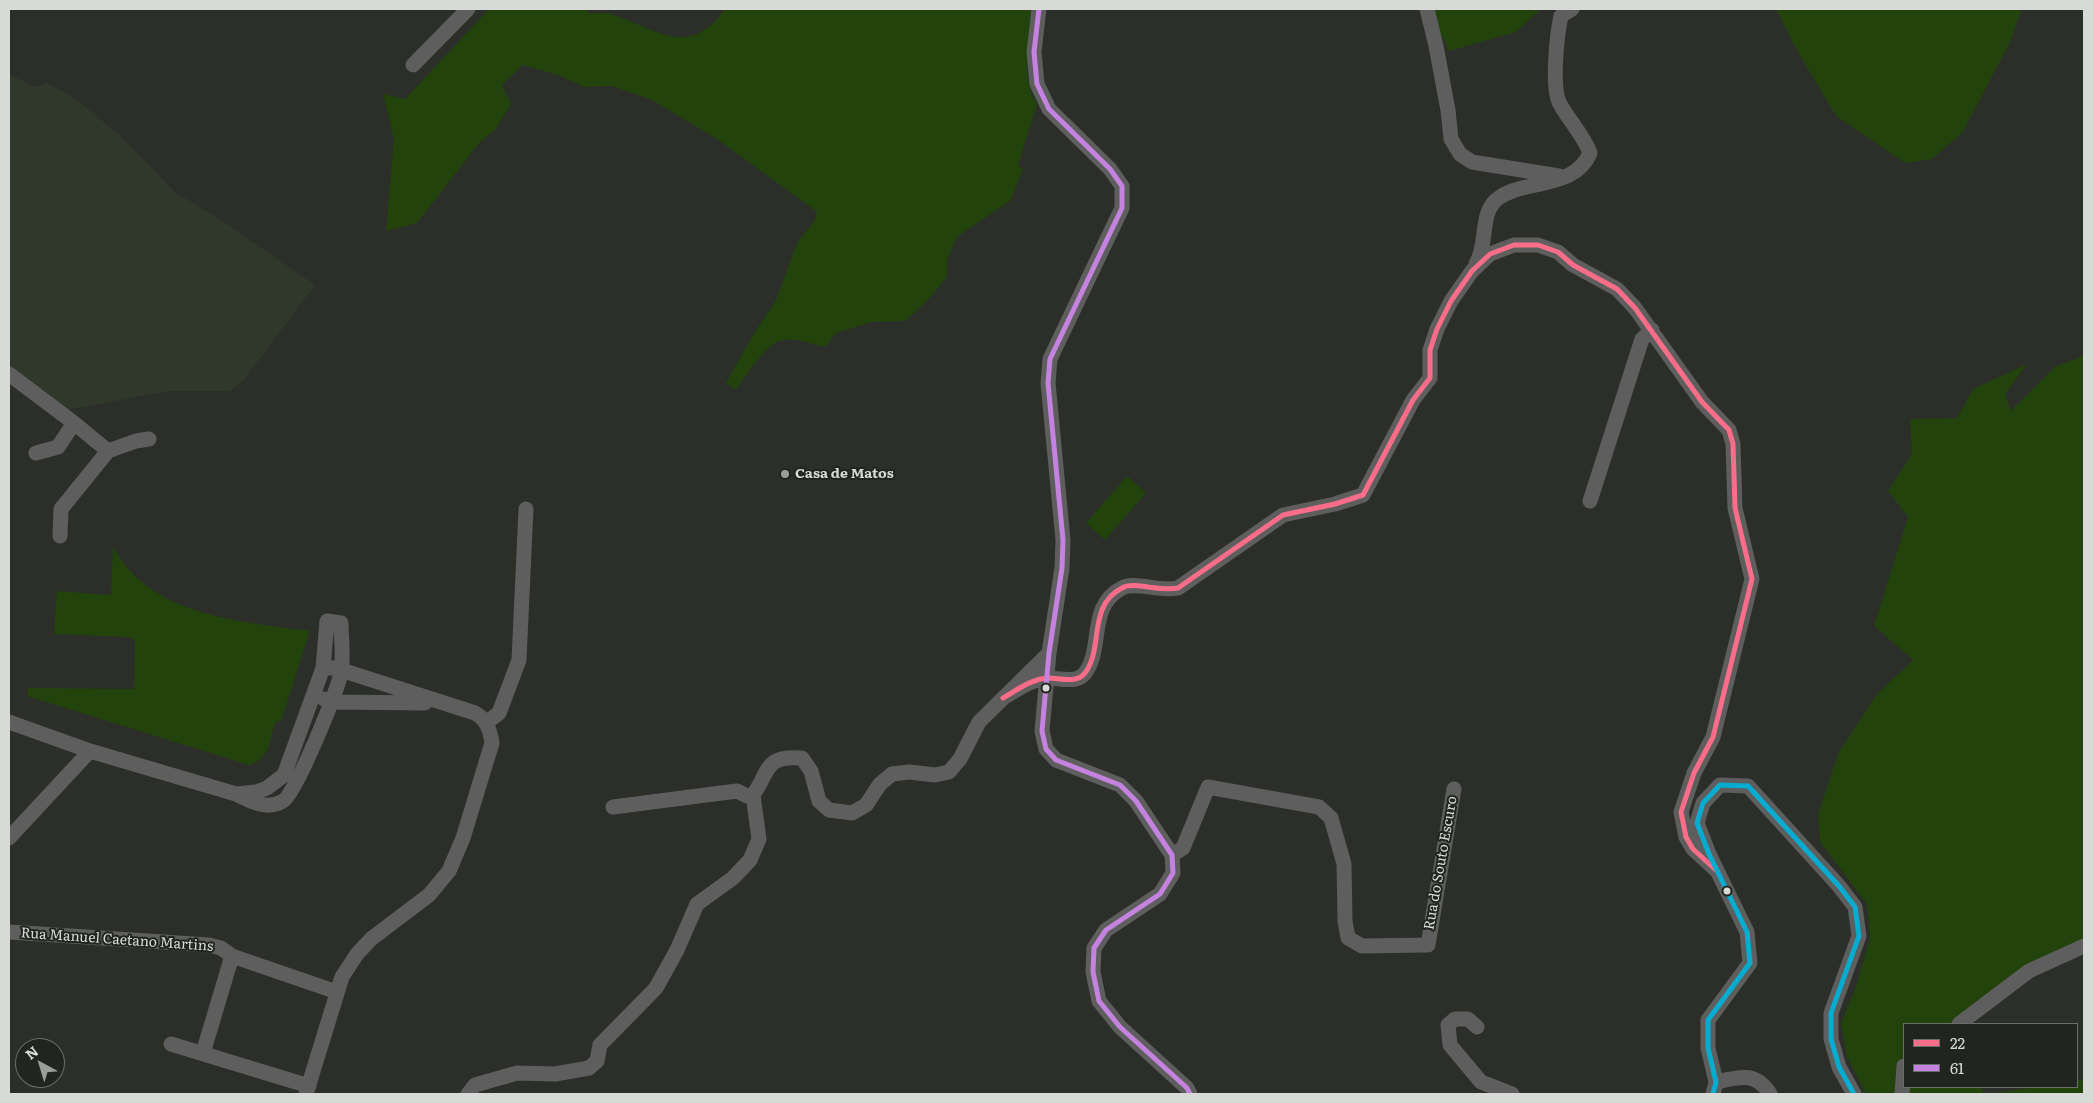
<!DOCTYPE html>
<html>
<head>
<meta charset="utf-8">
<style>
	body { margin:0 }
	#map { position:relative; width:2093px; height:1103px; overflow:hidden; background:#2b2e29; font-family:Literata,serif }
	canvas { display:block }
	.frame { position:absolute; inset:0; border:10px solid #d7dad6; pointer-events:none }
	.legend { position:absolute; left:1903px; top:1023px; width:175px; height:65px; box-sizing:border-box; background:#21251f; border:1px solid #6a6d68; margin:0; padding:6px 9px; list-style:none; font-size:15px; color:#d7dad6 }
	.legend li { display:flex; align-items:center; gap:10px; height:25px }
	.legend b { width:25px; border:1px solid #6a6d68 }
	.north { position:absolute; left:15px; top:1038px; width:50px; height:50px; box-sizing:border-box; background:#21251f; border:1px solid #6a6d68; border-radius:50%; rotate:321deg; font-size:14px; font-weight:700; line-height:20px; text-align:center; color:#d7dad6 }
	.north::after { content:''; display:block; margin:auto; width:18px; height:22px; background:#9b9e99; clip-path:polygon(50% 0,100% 100%,50% 72%,0 100%) }
</style>
</head>
<body>
<div id="map">
<canvas width="2093" height="1103"></canvas>
<div class="frame"></div>
<ul class="legend">
<li><b style="height:6px;background:#fb6d88"></b>22</li>
<li><b style="height:6px;background:#c483df"></b>61</li>
</ul>
<div class="north">N</div>
</div>
<script>
const ctx = document.querySelector('canvas').getContext('2d');
ctx.lineJoin = 'round';
function fill(path, color) {
  ctx.fillStyle = color;
  ctx.fill(path, 'evenodd');
}
function stroke(path, color, width, dash) {
  ctx.strokeStyle = color;
  ctx.lineWidth = width;
  ctx.lineCap = dash ? 'butt' : 'round';
  ctx.setLineDash(dash || []);
  ctx.stroke(path);
}
function label(font, color, halo, rows, align = 'center') {
  ctx.font = font + ' Literata,serif';
  ctx.lineWidth = 4;
  ctx.setLineDash([]);
  ctx.textBaseline = 'middle';
  ctx.strokeStyle = halo;
  ctx.fillStyle = color;
  for (const [text, x, y, turn = 0] of rows) {
    ctx.save();
    ctx.translate(x, y);
    ctx.rotate((+turn || 0) * Math.PI / 180);
    ctx.textAlign = isNaN(turn) ? turn : align;
    if (halo) ctx.strokeText(text, 0, 0);
    ctx.fillText(text, 0, 0);
    ctx.restore();
  }
}
const built = new Path2D(`
	M9 75 37 87 46 83 73 97 121 136 175 192 218 218 315 285 243 381 231 391H170L66 410 9 369Z`);
const green = new Path2D(`
	M489 9H588L587 13C594 13 603 12 610 14 655 27 688 61 725 9H1031C1029 40 1020 76 1037 104L1018 165 1023 169 1011 200 957 237 947 260V277L925 303 905 321 872 322 836 333 825 347C812 344 793 336 779 341 763 348 745 377 736 390L726 383 751 338 776 300 797 243 815 220 817 212 717 139 652 100 612 86 584 87 558 75 523 65 502 85 511 104 496 129 479 143 417 223 386 231 394 139 383 94 405 99Z
	M1429 9H1541L1516 32 1449 51Z
	M1776 9H2022L2010 42 1963 132 1932 159 1905 163 1836 116 1795 47Z
	M2084 356V946L2062 954 1959 1024H1904V1087H1981L1984 1094H1866L1847 1057 1841 1023 1856 987 1870 938 1867 904 1820 842 1818 814 1839 752 1877 694 1913 660 1874 626 1908 517 1888 491 1912 454 1910 419 1957 418 1973 389 2027 364 2005 394 2011 411 2056 366Z
	M1127 476 1146 493 1105 540 1086 523Z
	M113 547C152 617 239 621 310 631L281 721 275 723C270 740 269 759 249 765L27 696 28 688 134 689 135 640 128 637 54 634 57 591 111 595Z
	M2084 1079V1094H1987L2036 1087H2077V1080Z`);
const minor = new Path2D(`
	M1039 9 1034 52 1037 84 1049 109 1110 169 1122 186V208L1050 359 1048 383 1063 540 1062 568 1049 653 1042 731 1046 749 1056 760 1120 785 1136 801 1172 855 1173 873 1160 894 1106 930 1094 948 1093 972 1099 1001 1120 1027 1187 1088 1190 1094
	M1427 9 1436 46 1448 110 1451 139 1460 154 1472 162 1559 176
	M413 65 468 9
	M1476 264C1489 243 1478 211 1500 197 1528 179 1575 189 1590 153 1583 134 1569 121 1560 104 1551 88 1557 34 1561 16L1572 9
	M9 374 74 423 58 447 36 453
	M74 423 108 451 136 441 149 439
	M1590 501 1642 339 1652 330
	M60 536 61 509 108 451
	M1003 698C1017 690 1031 679 1048 678 1059 678 1077 684 1085 673 1104 648 1087 606 1122 588 1134 581 1160 592 1178 588L1283 515 1335 504 1363 495 1413 400 1430 378V350L1437 329 1451 301 1472 271 1490 254 1514 245H1538L1558 252 1573 265 1617 289 1635 308 1702 402 1729 430 1733 444 1735 508 1752 579 1713 737 1694 773 1681 812 1686 837 1693 849 1717 871
	M324 699 333 702 425 703
	M9 722 90 751 236 794C250 801 267 811 283 801 296 794 337 691 341 673 344 657 341 638 341 623L327 621 323 668
	M486 723 499 713 519 660 526 509
	M236 794 256 792 267 788 284 775 323 668H335L475 713C487 720 490 730 492 743L463 838 449 871 429 895 371 939 357 954 342 977 306 1094
	M753 795C770 771 764 755 802 758L811 771 819 801 829 810 852 813 866 805 880 784 892 774 909 772 935 775 949 772 960 759 979 722 1049 653
	M613 807 737 791 747 796 753 795
	M9 838 90 751
	M1172 855 1183 848 1208 787 1319 807 1331 818 1344 864 1345 921 1348 938 1362 946 1428 945 1454 789
	M9 932 209 945 221 948 232 956 337 992
	M1959 1024 2029 971 2084 946
	M1477 1027 1468 1019H1455L1448 1025 1450 1045 1481 1082 1512 1094
	M171 1044 309 1086
	M203 1053 232 956
	M1716 1082C1739 1077 1756 1071 1770 1094
	M468 1094 475 1085 517 1073 555 1074 589 1068 597 1061 600 1045 656 988 677 950 697 904 733 878 750 860 759 839 753 795
	M1713 1094 1716 1082 1708 1048V1020L1750 963 1747 932 1709 854 1697 823 1703 803 1720 785 1748 786 1839 886 1855 907 1859 936 1831 1013V1039L1839 1067 1854 1094
	M1902 1094 1904 1066`);
const bus1 = new Path2D(`
	M1003 698C1017 690 1031 679 1048 678 1059 678 1077 684 1085 673 1104 648 1087 606 1122 588 1134 581 1160 592 1178 588L1283 515 1335 504 1363 495 1413 400 1430 378V350L1437 329 1451 301 1472 271 1490 254 1514 245H1538L1558 252 1573 265 1617 289 1635 308 1702 402 1729 430 1733 444 1735 508 1752 579 1713 737 1694 773 1681 812 1686 837 1693 849 1717 871`);
const bus2 = new Path2D(`
	M1039 9 1034 52 1037 84 1049 109 1110 169 1122 186V208L1050 359 1048 383 1063 540 1062 568 1049 653 1042 731 1046 749 1056 760 1120 785 1136 801 1172 855 1173 873 1160 894 1106 930 1094 948 1093 972 1099 1001 1120 1027 1187 1088 1190 1094`);
const bus3 = new Path2D(`
	M1713 1094 1716 1082 1708 1048V1020L1750 963 1747 932 1709 854 1697 823 1703 803 1720 785 1748 786 1839 886 1855 907 1859 936 1831 1013V1039L1839 1067 1854 1094`);
const markers = [
	[785,474,5,"#9b9e99"],
	[1046,688,4.5,"#d7dad6"],
	[1727,891,4.5,"#d7dad6"]
];
const poiNames = [
	["Casa de Matos",795,474]
];
const streetNames = [
	["Rua do Souto Escuro",1441,863,-80],
	["Rua Manuel Caetano Martins",117,940,4]
];
fill(built, '#30382c');
fill(green, '#23430d');
stroke(minor, '#5d5e5d', 15);
stroke(bus1, '#fb6d88', 5);
stroke(bus2, '#c483df', 5);
stroke(bus3, '#06acd0', 5);
for (const [x, y, r, color] of markers) {
  const dot = new Path2D();
  dot.arc(x, y, r, 0, 2 * Math.PI);
  ctx.fillStyle = color;
  ctx.fill(dot);
  stroke(dot, '#21251f', 2);
}
label('bold 14px', '#d7dad6', '#21251f', poiNames, 'left');
label('14px', '#d7dad6', '#21251f', streetNames);
</script>
</body>
</html>
